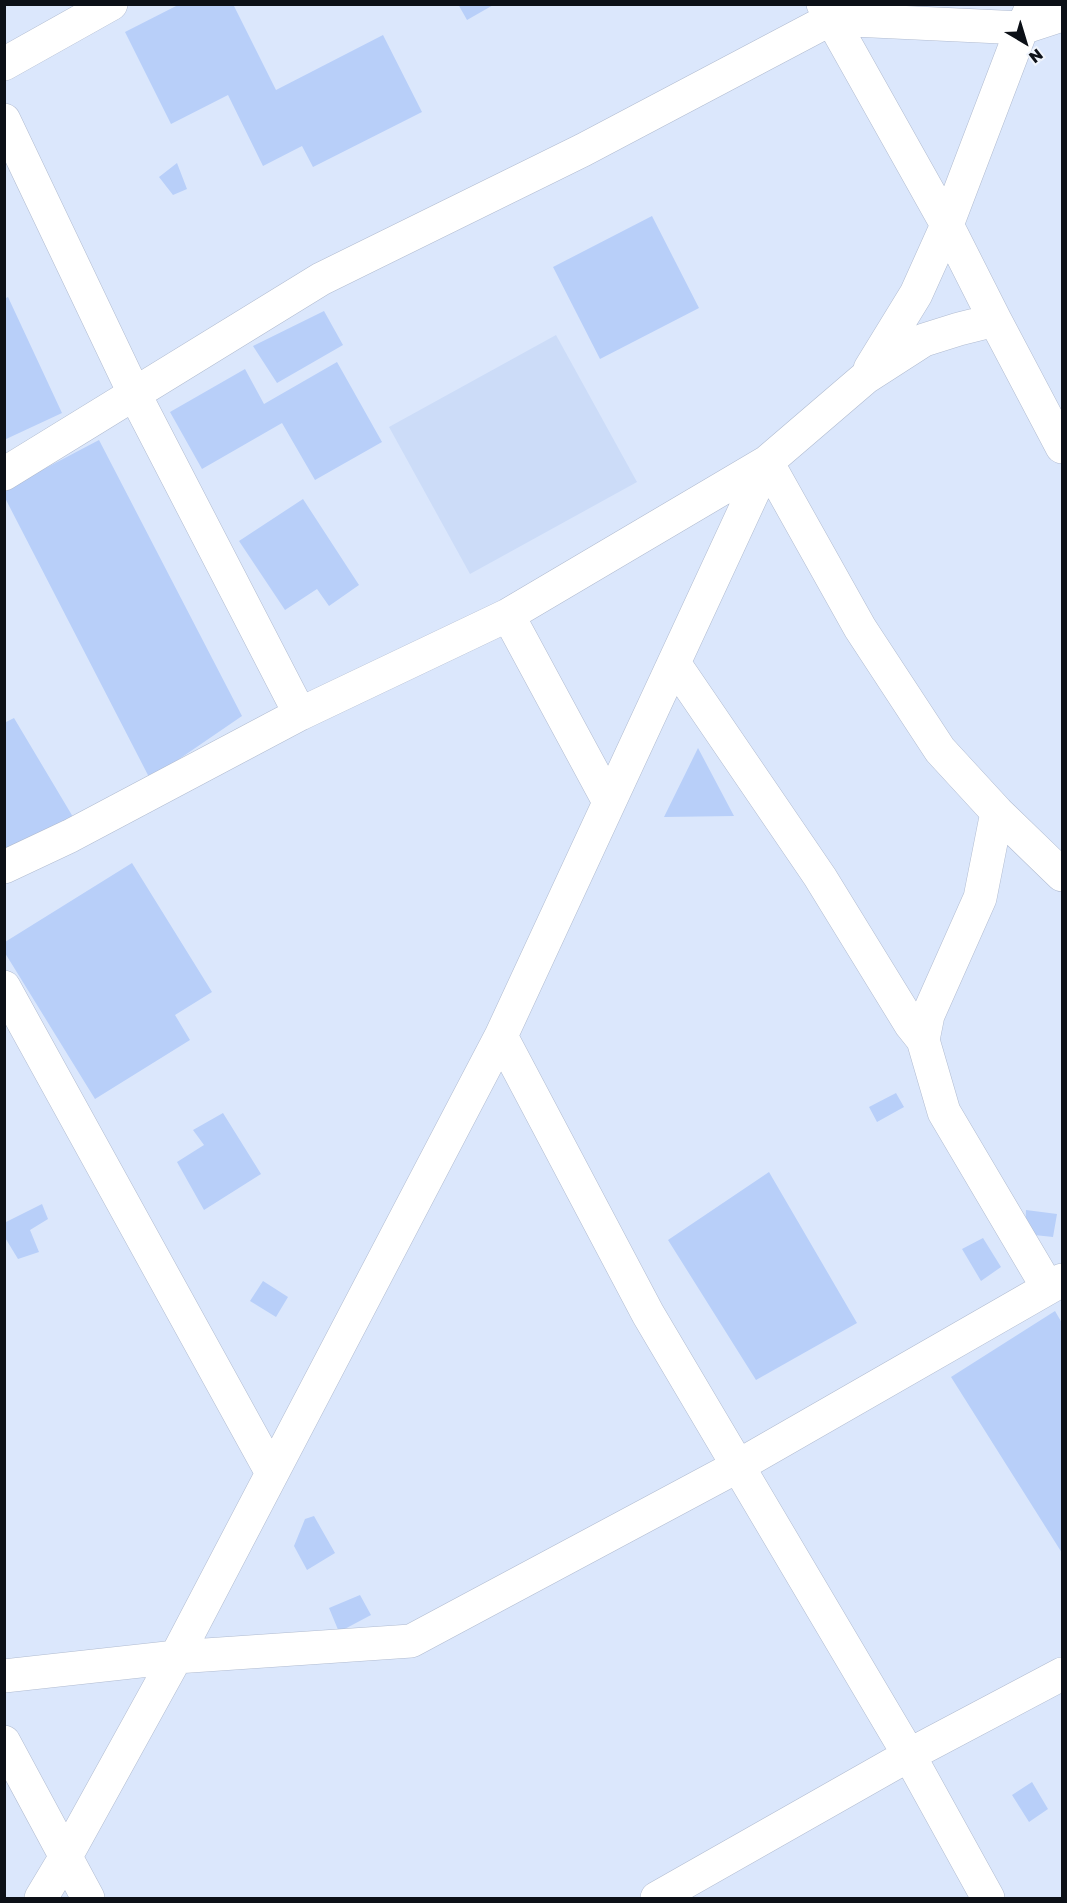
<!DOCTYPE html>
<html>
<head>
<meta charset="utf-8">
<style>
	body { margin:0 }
	#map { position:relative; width:1067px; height:1903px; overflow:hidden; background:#dbe7fc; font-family:"Golos Text",sans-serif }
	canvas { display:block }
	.frame { position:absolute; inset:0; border:6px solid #0c1017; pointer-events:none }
	.north { position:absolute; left:995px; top:12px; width:60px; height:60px; -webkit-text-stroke:4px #eff4fc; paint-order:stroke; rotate:142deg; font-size:16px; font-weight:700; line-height:24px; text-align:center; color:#0c1017 }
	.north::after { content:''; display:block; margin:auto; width:21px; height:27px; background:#0c1017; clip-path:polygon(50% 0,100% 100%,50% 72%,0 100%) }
</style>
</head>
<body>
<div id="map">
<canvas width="1067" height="1903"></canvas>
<div class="frame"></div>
<div class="north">N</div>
</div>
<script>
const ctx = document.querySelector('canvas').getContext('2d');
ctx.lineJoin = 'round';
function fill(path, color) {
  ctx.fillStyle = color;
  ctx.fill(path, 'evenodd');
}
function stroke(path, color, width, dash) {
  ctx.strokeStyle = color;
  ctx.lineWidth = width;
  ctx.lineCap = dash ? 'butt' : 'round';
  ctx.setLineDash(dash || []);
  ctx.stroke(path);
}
const built = new Path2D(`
	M556 335 637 482 470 574 389 427Z`);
const building = new Path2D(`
	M180 4H233L276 90 383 35 422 112 313 167 302 146 263 166 228 95 171 124 125 32Z
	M458 4H495L467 20Z
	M177 163 187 189 173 195 159 177Z
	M652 216 699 308 600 359 553 267Z
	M8 297 62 413 4 440V299Z
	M324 311 343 345 277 383 253 346Z
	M337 362 382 442 315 480 282 423 202 469 170 412 245 369 264 404Z
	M99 440 242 716 150 779 4 496V490Z
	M303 499 359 585 329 606 317 589 285 610 239 541Z
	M14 718 76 822 4 864V723Z
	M698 748 734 816 664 817Z
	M132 863 212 992 175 1015 190 1040 95 1099 5 953V942Z
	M896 1093 904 1107 877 1122 869 1107Z
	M223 1113 261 1174 204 1210 177 1162 204 1145 193 1130Z
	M769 1172 857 1323 756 1380 668 1240Z
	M42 1204 48 1219 30 1230 39 1252 18 1259 4 1236V1223Z
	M1026 1210 1057 1214 1053 1237 1025 1234Z
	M983 1238 1001 1267 981 1281 962 1249Z
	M263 1281 288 1297 276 1317 250 1301Z
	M1055 1311 1062 1323V1553L951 1377Z
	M314 1516 335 1553 307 1570 294 1546 305 1519Z
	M360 1595 371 1615 339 1632 329 1608Z
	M1032 1782 1048 1809 1029 1822 1012 1795Z`);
const minor = new Path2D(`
	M823 4 947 225 995 320 1062 447
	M4 64 111 4
	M4 120 135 395 300 714
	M870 369 916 294 947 225 1022 28 1031 9
	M767 462 860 628 940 750 997 812 1062 875
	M4 474 321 279 583 150 831 19 1022 28 1062 15
	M508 615 609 802
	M674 663 820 877 911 1025 923 1040
	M997 812 980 898 928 1015 923 1040 944 1112 1048 1288
	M4 867 70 836 300 714 508 615 767 462 865 378 924 340 959 329 995 320
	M4 987 272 1473
	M501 1036 648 1314 909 1755 988 1898
	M4 1676 176 1657 411 1641 738 1466 1062 1280
	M4 1742 88 1898
	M41 1898 65 1858 176 1657 501 1036 767 462
	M657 1898 909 1755 1062 1674`);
fill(built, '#ccdcf8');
fill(building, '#b8cff9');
stroke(minor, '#b0bbd0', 34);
stroke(minor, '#fff', 33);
</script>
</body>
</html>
